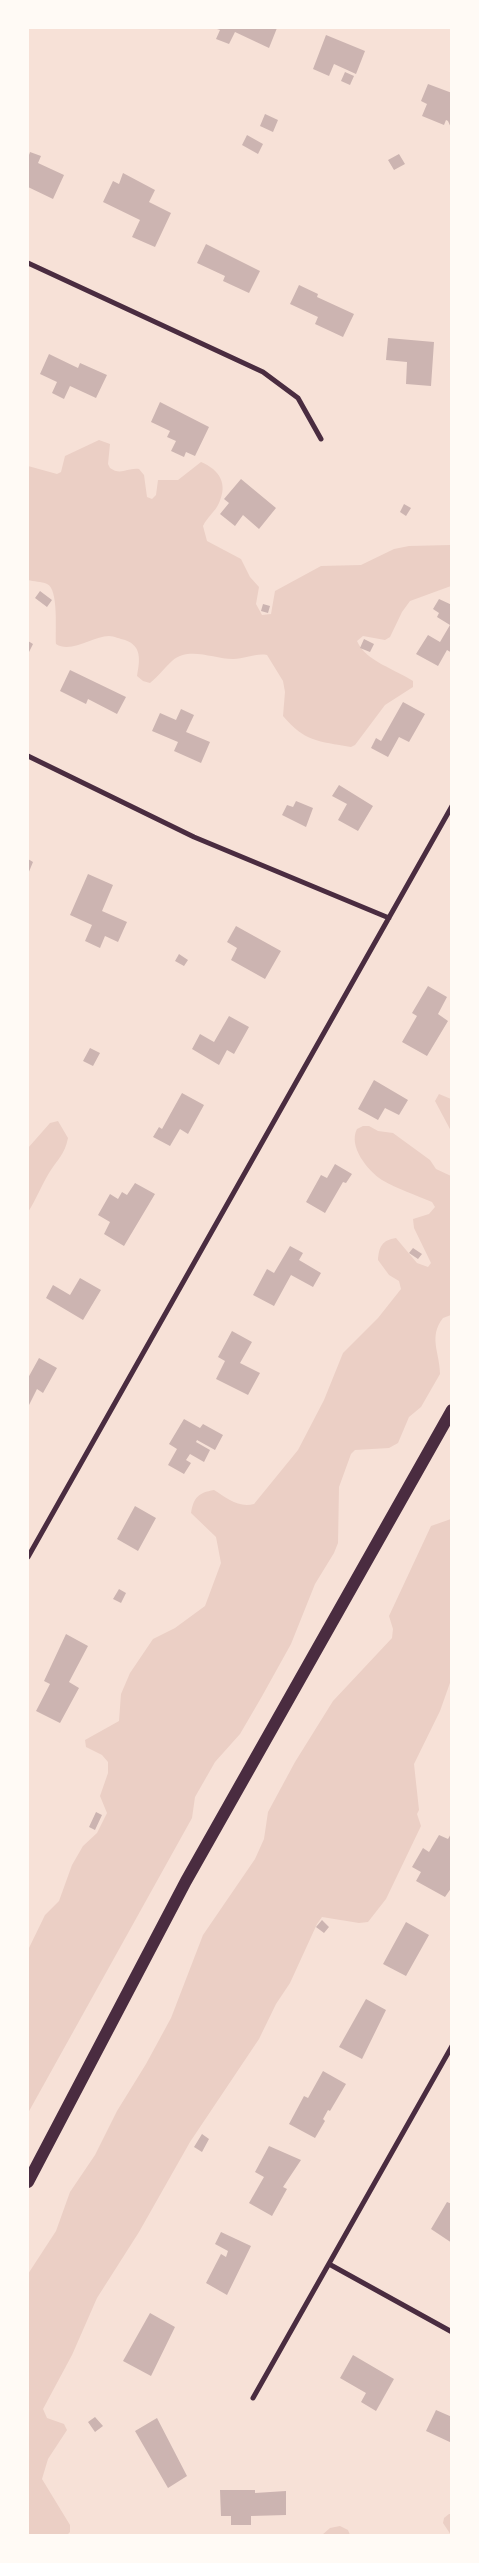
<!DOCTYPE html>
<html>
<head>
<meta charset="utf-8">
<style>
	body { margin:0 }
	#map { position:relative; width:479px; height:2563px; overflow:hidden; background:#f7e1d7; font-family:"Asap Condensed",sans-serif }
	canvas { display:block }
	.frame { position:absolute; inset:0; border:29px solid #fffaf5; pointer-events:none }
</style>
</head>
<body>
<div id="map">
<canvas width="479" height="2563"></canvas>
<div class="frame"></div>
</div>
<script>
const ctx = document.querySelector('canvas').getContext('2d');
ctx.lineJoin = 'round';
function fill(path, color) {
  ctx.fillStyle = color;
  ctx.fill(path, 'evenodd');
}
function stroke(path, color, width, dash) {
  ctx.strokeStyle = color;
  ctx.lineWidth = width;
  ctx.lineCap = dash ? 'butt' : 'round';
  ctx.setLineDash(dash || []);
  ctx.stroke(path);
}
const green = new Path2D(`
	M99 440 110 444 108 464 110 468C121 476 128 467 139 469L144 475 147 497 152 499 156 495 158 480H178L201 462C220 470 228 484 219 503 215 512 207 517 203 526L207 541 241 559 250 577 259 587 256 604 262 615 271 614 275 591 321 566 361 565 394 549 409 546 451 545V586L410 601 402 612 390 637 385 640 363 636 357 641C365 661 397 670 413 681V687L385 705 355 745 351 747C318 741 305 742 283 716L285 692 283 681 267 655C255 653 245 659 233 659 213 659 189 646 172 661 164 668 159 676 150 683L143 681 137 676C140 660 142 646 125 640 120 639 114 636 109 636 93 636 71 654 56 644 55 632 59 589 47 584 41 581 34 582 28 580V466L57 474 61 472 65 456Z
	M439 1094 451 1099V1131L435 1101Z
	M58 1121 68 1138C65 1154 57 1160 49 1173 41 1186 36 1200 28 1212V1148L50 1123Z
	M363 1126H369L378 1131 393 1133 430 1160 436 1169 451 1176V1315L443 1318C428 1337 440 1353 440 1374L421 1407 409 1417 398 1443 389 1448 355 1450 351 1454 339 1487 338 1543 334 1553 315 1584 291 1644 261 1698 240 1734 215 1762 195 1797 192 1818 28 2113V1950L45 1915 59 1901 72 1865 83 1846 97 1833 107 1813 100 1796 108 1773V1762L102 1755 86 1747 85 1740 119 1721 121 1694 130 1673 153 1639 175 1628 205 1606 221 1563 216 1537 191 1513C194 1497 198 1493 214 1490 227 1498 238 1508 254 1504L298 1450 324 1400 343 1353 378 1318 401 1289 399 1281 389 1275 378 1260C379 1247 382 1240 396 1238L417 1263 428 1267 431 1263 414 1228 413 1219 429 1214 435 1207 432 1202C416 1195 397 1189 382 1180 367 1170 348 1146 357 1129Z
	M451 1519V1680L440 1711 414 1764 419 1810 417 1814 421 1826 386 1899 368 1922 359 1923 322 1917 317 1924 290 1983 276 2004 259 2039 190 2142 139 2232 97 2298 72 2355 43 2409 47 2418 64 2424 67 2430 48 2459 42 2479 70 2525V2532L67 2535H28V2274L56 2231 70 2192 95 2155 117 2111 146 2064 171 2018 203 1935 255 1859 264 1839 268 1812 295 1762 333 1701 392 1638 393 1629 389 1616 431 1526Z
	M449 2514H451V2535L443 2523 444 2518Z
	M340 2526 348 2530 350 2535H322L330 2528Z`);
const building = new Path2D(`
	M214 28H277L269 48 235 32 229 44 216 39 220 30Z
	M326 35 365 51 356 74 334 64 329 76 313 69Z
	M345 72 354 76 350 85 341 81Z
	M428 84 452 93V130L448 121 446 120 444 125 422 116 427 104 421 101Z
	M265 114 278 120 273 132 260 126Z
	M247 135 263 144 258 154 242 145Z
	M30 152 41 156 38 163 64 175 53 199 28 187V158Z
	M399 154 405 164 394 170 388 160Z
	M123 173 155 190 149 202 171 213 155 247 132 237 140 220 103 202 113 181 119 184Z
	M206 244 260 271 249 293 223 281 225 276 197 263Z
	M299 285 318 294 317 297 354 314 343 337 315 324 318 317 290 304Z
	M388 338 434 342 431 386 406 384 407 362 386 360Z
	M49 354 78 368 80 363 107 375 96 398 70 386 64 399 52 393 57 382 40 374Z
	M160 402 209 427 195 456 186 452 184 457 171 451 176 441 167 437 170 431 151 422Z
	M241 479 276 508 259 529 243 515 235 526 220 514 229 503 224 499Z
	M404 504 411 508 406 516 400 512Z
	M40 591 52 600 47 607 35 598Z
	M439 599 452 605V653L447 650 438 666 416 654 428 635 440 642 450 625 437 617 439 613 433 609Z
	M263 604 270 606 268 613 261 611Z
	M364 639 374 644 370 652 360 648Z
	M28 641 33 644 28 654Z
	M70 670 126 697 117 714 88 699 86 704 60 691Z
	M403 702 425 714 409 742 399 737 388 757 371 748 376 738 381 741Z
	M181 709 194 715 186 732 210 742 201 763 174 751 178 742 152 731 160 713 176 720Z
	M339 785 373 806 358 831 338 820 347 804 332 796Z
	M296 801 313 808 306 827 282 815 287 805 293 807Z
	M28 859 33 862 28 874Z
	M88 874 113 885 102 911 127 922 118 942 105 936 100 948 85 941 92 925 70 915Z
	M236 926 281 951 265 979 231 960 237 948 227 942Z
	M179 954 188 960 184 966 175 961Z
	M428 986 447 997 438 1014 448 1021 427 1056 402 1042 417 1016 412 1013Z
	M229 1016 249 1027 234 1054 227 1050 219 1065 192 1049 200 1034 214 1042Z
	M90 1048 100 1053 93 1066 83 1061Z
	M374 1080 408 1100 399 1115 385 1108 378 1120 358 1109Z
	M182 1093 204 1105 188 1134 180 1129 170 1146 153 1137 159 1127 162 1129Z
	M335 1164 352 1174 346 1183 343 1182 325 1213 306 1202 321 1175 327 1178Z
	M135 1183 155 1194 124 1246 104 1234 110 1222 98 1215 110 1194 118 1199 122 1192 127 1195Z
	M290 1246 303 1253 299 1260 321 1273 313 1287 291 1275 274 1306 253 1295 267 1269 274 1273Z
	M413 1248 422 1254 418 1259 409 1253Z
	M80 1278 101 1290 83 1320 46 1298 53 1285 70 1295Z
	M232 1331 252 1342 240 1363 260 1373 248 1395 216 1379 225 1361 218 1357Z
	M39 1358 57 1368 43 1393 37 1389 28 1407V1378Z
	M184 1419 200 1428 203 1424 223 1435 215 1450 197 1440 196 1442 210 1450 204 1462 190 1454 186 1460 191 1463 184 1474 168 1465 177 1449 169 1444Z
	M135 1506 156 1518 138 1551 117 1539Z
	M119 1589 126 1593 121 1603 113 1599Z
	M66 1634 88 1646 69 1682 79 1688 60 1723 36 1711 50 1684 44 1681Z
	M96 1812 102 1815 95 1830 89 1827Z
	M452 1832V1887L445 1897 416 1881 421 1872 412 1867 423 1848 429 1852 439 1835 448 1839Z
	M322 1920 329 1927 324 1933 316 1927Z
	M406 1922 429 1935 406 1976 383 1964Z
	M366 1999 386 2010 362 2059 339 2047Z
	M323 2071 346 2084 330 2111 328 2110 323 2119 325 2121 315 2138 289 2124 304 2096 308 2098Z
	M202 2134 209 2139 202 2152 194 2147Z
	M269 2146 301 2160 283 2187 287 2189 272 2216 249 2203 264 2177 255 2172Z
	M447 2202 452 2204V2243L431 2229Z
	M221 2232 251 2246 227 2295 206 2283 221 2254 226 2257 228 2251 215 2244Z
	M150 2313 175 2327 151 2376 123 2361Z
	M353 2355 394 2379 376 2411 361 2402 366 2393 340 2378Z
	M436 2410 452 2417V2443L426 2431Z
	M95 2417 103 2426 95 2432 88 2422Z
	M157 2418 187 2476 168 2488 135 2431Z
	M220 2490H255V2493L286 2491V2515L251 2516V2525H231V2516H221Z`);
const minor = new Path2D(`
	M28 263 263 372 298 398 321 439
	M28 756 194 837 389 918
	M28 1557 452 806
	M329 2264 452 2332
	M253 2398 452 2046`);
const primary = new Path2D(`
	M28 2182 186 1881 452 1410`);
fill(green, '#ebcfc5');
fill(building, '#ccb4b1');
stroke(minor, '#4a2c40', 5);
stroke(primary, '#4a2c40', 12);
</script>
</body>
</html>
